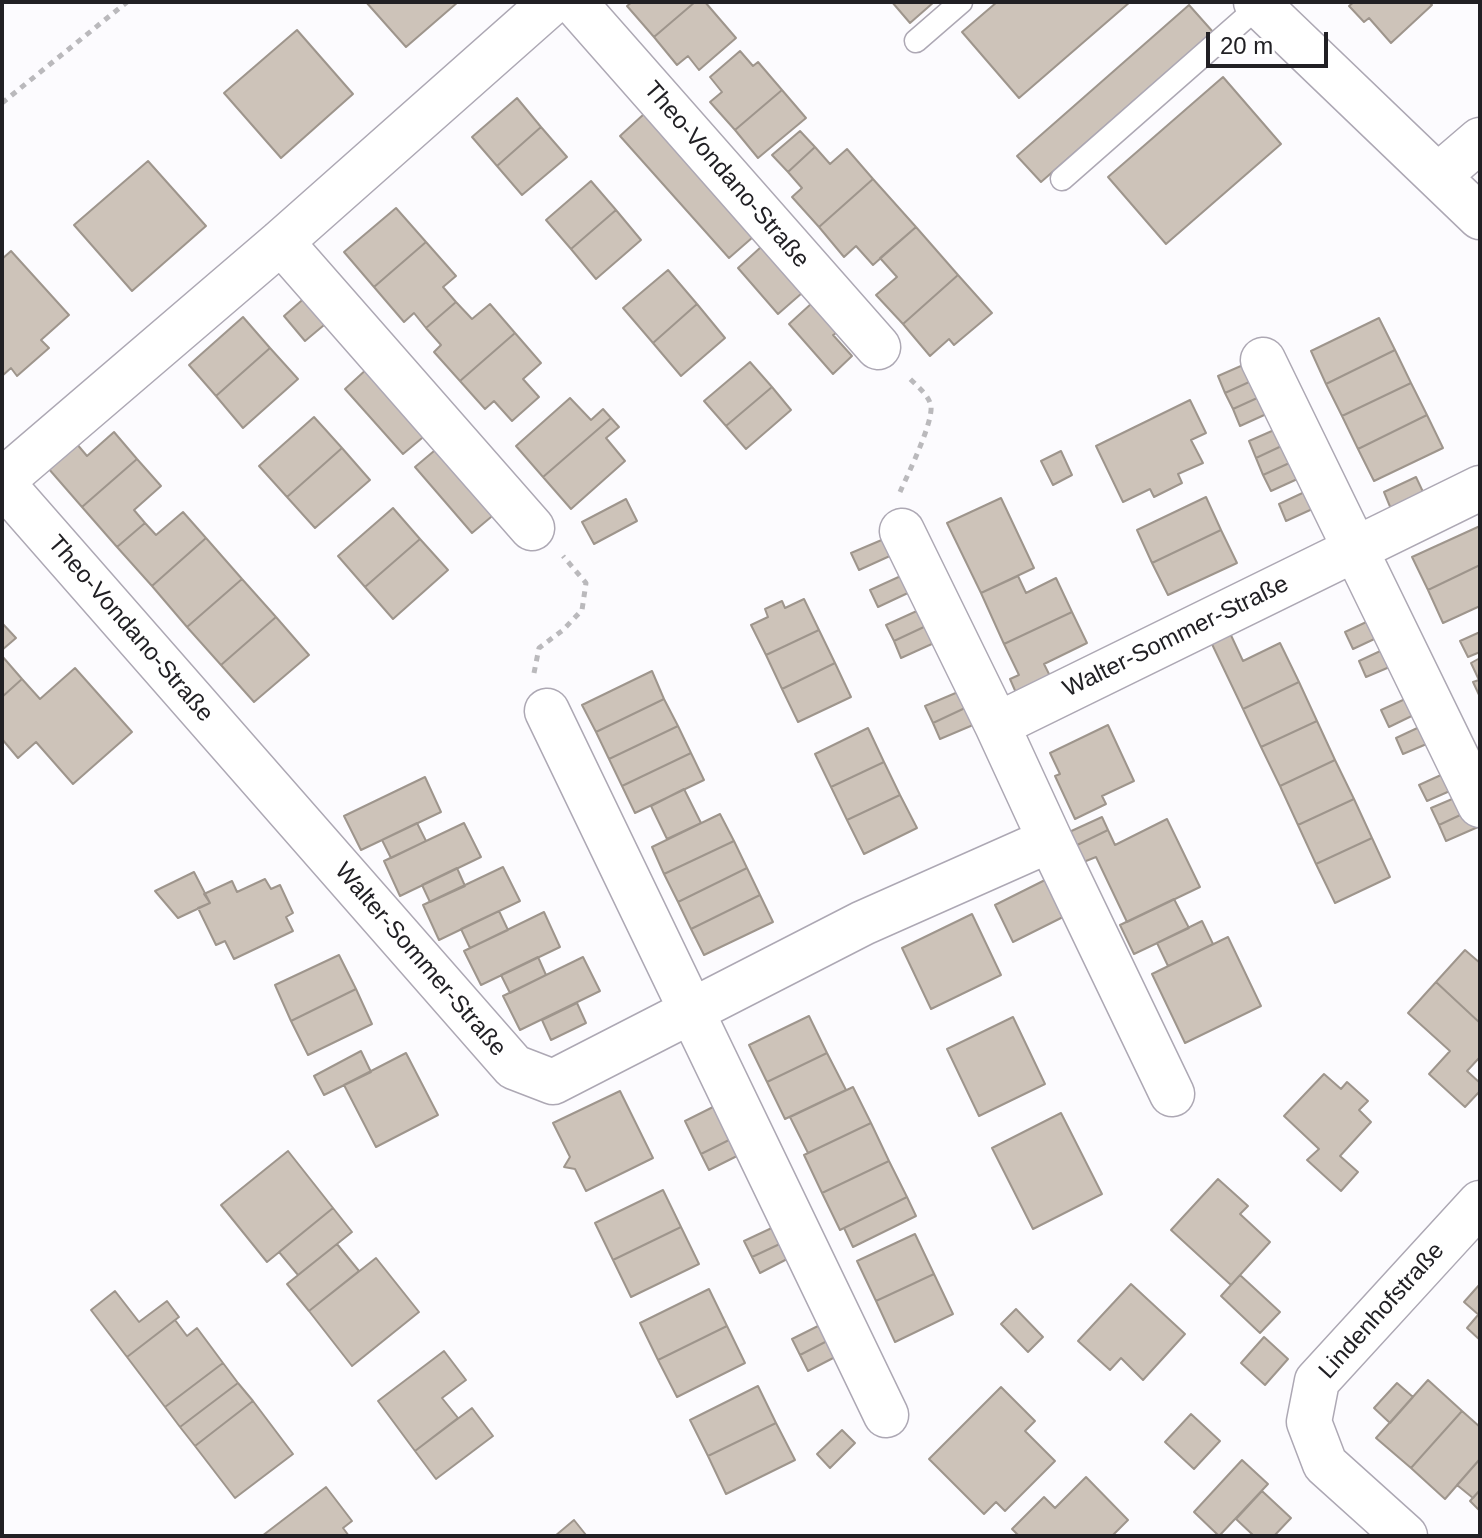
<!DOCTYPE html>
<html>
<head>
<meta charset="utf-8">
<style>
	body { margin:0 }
	#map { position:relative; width:1482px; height:1538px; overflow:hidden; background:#fcfbfe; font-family:Helvetica,sans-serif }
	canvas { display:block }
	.frame { position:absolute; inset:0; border:4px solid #212024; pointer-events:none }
	.scale { position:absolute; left:1206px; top:32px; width:122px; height:36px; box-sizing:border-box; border:4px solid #212024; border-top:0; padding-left:10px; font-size:24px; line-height:28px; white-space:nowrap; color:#212024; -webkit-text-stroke:6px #fff; paint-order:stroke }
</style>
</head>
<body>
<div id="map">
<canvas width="1482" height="1538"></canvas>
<div class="frame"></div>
<div class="scale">20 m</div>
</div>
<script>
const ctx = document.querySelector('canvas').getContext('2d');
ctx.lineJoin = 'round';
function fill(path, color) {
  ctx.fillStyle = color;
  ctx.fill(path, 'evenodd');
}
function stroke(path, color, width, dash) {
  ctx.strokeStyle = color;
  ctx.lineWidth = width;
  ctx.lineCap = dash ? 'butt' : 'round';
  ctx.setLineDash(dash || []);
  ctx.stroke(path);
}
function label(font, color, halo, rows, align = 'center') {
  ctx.font = font + ' Helvetica,sans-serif';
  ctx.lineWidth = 7;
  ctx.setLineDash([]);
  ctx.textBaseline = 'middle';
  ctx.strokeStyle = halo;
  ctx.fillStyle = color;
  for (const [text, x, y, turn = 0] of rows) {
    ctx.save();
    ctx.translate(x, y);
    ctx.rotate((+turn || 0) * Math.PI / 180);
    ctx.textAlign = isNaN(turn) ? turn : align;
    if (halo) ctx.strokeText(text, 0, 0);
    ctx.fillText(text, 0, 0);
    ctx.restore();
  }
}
const building = new Path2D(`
	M366 2H458L406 47Z
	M632 2H695L654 37 627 6Z
	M695 2H705L736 38 699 70 688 56 677 65 654 37Z
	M892 2H934L910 23Z
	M997 2H1130L1019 98 962 32Z
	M1354 2H1429L1432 5 1391 43 1369 18 1364 22 1349 6Z
	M1189 5 1213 32 1041 182 1017 156Z
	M297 30 353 94 281 158 224 93Z
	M740 51 753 66 758 62 782 90 735 130 710 102 722 92 710 77Z
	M1223 77 1281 144 1166 244 1108 177Z
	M782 90 806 118 758 158 735 130Z
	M517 98 541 127 497 166 472 137Z
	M644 114 753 237 729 258 620 136Z
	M541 127 567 157 522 195 497 166Z
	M800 131 815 147 788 172 772 155Z
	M815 147 830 164 847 149 873 179 819 227 792 197 802 188 788 172Z
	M148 161 206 226 132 291 74 225Z
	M873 179 916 227 873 265 856 246 844 257 819 227Z
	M591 181 616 210 571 249 546 220Z
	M396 208 426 242 374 287 344 252Z
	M616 210 641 240 596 279 571 249Z
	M916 227 958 275 903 324 876 295 897 277 880 258Z
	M426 242 456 276 443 287 456 302 426 328 414 313 404 322 374 287Z
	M761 247 802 293 778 314 738 268Z
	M11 251 69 315 41 340 49 348 17 376 11 368 2 376V259Z
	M668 270 697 304 653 343 623 308Z
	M958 275 992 313 954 345 949 339 930 356 903 324Z
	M308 295 330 320 305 341 284 316Z
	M456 302 472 319 490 304 515 333 460 381 434 352 441 345 426 328Z
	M812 303 838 332 833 335 852 356 833 374 789 324Z
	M697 304 725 338 681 376 653 343Z
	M243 317 270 348 216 396 189 365Z
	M1379 318 1395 350 1326 384 1311 351Z
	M515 333 541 363 523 379 539 397 512 421 494 401 485 409 460 381Z
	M270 348 298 379 243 428 216 396Z
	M1395 350 1411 383 1342 416 1326 384Z
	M750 362 772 387 726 426 704 401Z
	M1250 362 1258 378 1225 393 1218 376Z
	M369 367 428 433 403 454 345 389Z
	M1258 378 1266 394 1233 409 1225 393Z
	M1411 383 1427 415 1358 449 1342 416Z
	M772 387 791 410 746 449 726 426Z
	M1266 394 1273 411 1240 426 1233 409Z
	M570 398 591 420 603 409 611 418 543 477 516 446Z
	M1190 400 1206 433 1191 440 1203 463 1178 474 1182 483 1154 497 1150 489 1123 502 1096 446Z
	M1427 415 1443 448 1374 481 1358 449Z
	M314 417 342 448 287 497 259 466Z
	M611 418 619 427 606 438 625 461 571 509 543 477Z
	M1281 427 1288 443 1256 458 1249 441Z
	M114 432 137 459 82 507 48 468 76 443 87 456Z
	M1288 443 1296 460 1263 475 1256 458Z
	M440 446 497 512 472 533 415 467Z
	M342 448 370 480 315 528 287 497Z
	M1061 451 1072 475 1053 485 1041 461Z
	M137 459 161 486 134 510 145 523 117 547 82 507Z
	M1296 460 1304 476 1271 491 1263 475Z
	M1416 477 1424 494 1391 509 1384 492Z
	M1311 489 1319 506 1286 521 1279 504Z
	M1206 497 1221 530 1152 563 1137 530Z
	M1001 498 1034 568 981 593 947 523Z
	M626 499 637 521 594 544 582 522Z
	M393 508 420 539 365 587 338 556Z
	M183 512 206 538 152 586 117 547 145 523 156 535Z
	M1480 526V565L1428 590 1412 557Z
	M1221 530 1237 563 1168 595 1152 563Z
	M206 538 242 579 187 627 152 586Z
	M420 539 448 570 393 619 365 587Z
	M884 539 892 555 859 570 851 553Z
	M1480 565V606L1443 623 1428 590Z
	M903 575 910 592 878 607 870 590Z
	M1018 576 1026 593 1056 578 1072 612 1004 644 981 593Z
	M242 579 276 617 221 665 187 627Z
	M804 599 819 630 766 655 751 625 768 617 765 609 782 601 785 608Z
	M919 610 926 626 894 641 886 625Z
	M1072 612 1087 643 1044 664 1051 678 1017 695 1010 679 1019 675 1004 644Z
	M276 617 309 655 254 702 221 665Z
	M1377 617 1385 634 1353 649 1345 632Z
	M2 623 16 638 2 650Z
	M926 626 934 643 901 658 894 641Z
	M819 630 835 663 782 689 766 655Z
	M1229 631 1243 661 1280 643 1299 682 1243 709 1210 640Z
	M1480 632V652L1468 657 1460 641Z
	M1391 646 1399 663 1366 677 1359 661Z
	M2 656 22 679 2 697Z
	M1480 658V697L1473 682 1479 680 1471 663Z
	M835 663 851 697 798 722 782 689Z
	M75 668 132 732 73 784 36 742 18 758 2 739V697L22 679 40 699Z
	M652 671 664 699 596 732 582 705Z
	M1299 682 1317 721 1261 747 1243 709Z
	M958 692 965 708 933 723 925 706Z
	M1414 695 1422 711 1389 727 1381 710Z
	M664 699 678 726 609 759 596 732Z
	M965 708 973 725 940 739 933 723Z
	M1317 721 1335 760 1280 786 1261 747Z
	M1428 723 1436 740 1403 754 1396 738Z
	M1108 725 1134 781 1102 796 1106 804 1075 819 1055 776 1060 774 1050 753Z
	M678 726 691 753 622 786 609 759Z
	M868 728 884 762 831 787 815 754Z
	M691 753 704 780 635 813 622 786Z
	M1335 760 1354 799 1298 825 1280 786Z
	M884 762 900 795 847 820 831 787Z
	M1452 770 1459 787 1427 801 1419 785Z
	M425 777 441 812 361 850 344 816Z
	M684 789 701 823 667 839 651 806Z
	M1464 794 1471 810 1439 825 1431 808Z
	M900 795 917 828 864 854 847 820Z
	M1354 799 1372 838 1316 864 1298 825Z
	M1471 810 1478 827 1446 841 1439 825Z
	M720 814 734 841 664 874 652 847Z
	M1102 817 1108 830 1073 847 1067 833Z
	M1167 819 1200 887 1127 922 1096 857 1081 863 1073 847 1108 830 1115 845Z
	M417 823 426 841 391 858 382 840Z
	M464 823 481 857 400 896 384 861Z
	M1372 838 1390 877 1335 903 1316 864Z
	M734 841 747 868 678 902 664 874Z
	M503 867 520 901 439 940 423 905Z
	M457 868 465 886 430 902 422 885Z
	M747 868 760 895 691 929 678 902Z
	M194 872 210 903 178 918 155 891Z
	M1051 877 1069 914 1013 942 995 905Z
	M265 879 271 889 280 885 293 913 286 917 293 931 234 959 225 941 216 945 198 908 210 903 204 894 232 881 237 892Z
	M760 895 773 922 704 955 691 929Z
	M1174 899 1189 928 1134 954 1120 925Z
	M499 911 508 930 470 948 461 929Z
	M544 912 560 947 481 985 464 951Z
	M972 914 1001 975 931 1009 902 948Z
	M1202 921 1213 944 1168 966 1157 943Z
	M1228 937 1261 1006 1185 1043 1152 974Z
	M1465 950 1480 963V1023L1436 982Z
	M339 955 356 989 291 1021 275 985Z
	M538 957 546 975 510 993 501 975Z
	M583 957 600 991 520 1030 503 996Z
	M1436 982 1480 1023V1057L1467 1071 1480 1083V1091L1465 1107 1429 1074 1450 1051 1408 1013Z
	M356 989 372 1024 308 1055 291 1021Z
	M577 1003 586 1023 551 1040 542 1020Z
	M809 1016 827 1053 767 1082 749 1045Z
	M1013 1017 1045 1084 979 1116 947 1049Z
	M361 1051 371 1072 324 1095 314 1076Z
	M406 1053 438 1115 376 1147 344 1085Z
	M827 1053 846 1090 785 1119 767 1082Z
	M1324 1074 1341 1089 1347 1082 1368 1101 1359 1110 1371 1122 1340 1156 1358 1172 1341 1191 1307 1160 1319 1149 1284 1116Z
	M853 1087 871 1123 808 1153 790 1117Z
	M620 1091 653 1158 586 1191 575 1169 564 1167 570 1157 553 1123Z
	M717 1105 733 1138 701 1154 685 1121Z
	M1061 1113 1102 1194 1033 1229 992 1148Z
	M871 1123 889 1161 822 1193 804 1155Z
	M733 1138 741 1154 709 1170 701 1154Z
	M288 1151 333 1208 267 1262 221 1205Z
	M889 1161 907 1197 840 1230 822 1193Z
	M1218 1179 1248 1206 1240 1214 1270 1242 1231 1285 1171 1230Z
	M663 1190 681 1227 613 1260 595 1223Z
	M907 1197 916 1216 853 1247 844 1228Z
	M333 1208 352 1232 298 1275 279 1252Z
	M776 1226 784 1242 752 1257 744 1241Z
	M681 1227 699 1264 631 1297 613 1260Z
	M915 1234 934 1274 876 1301 857 1261Z
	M784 1242 791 1257 760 1273 752 1257Z
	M337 1244 359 1271 309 1311 287 1284Z
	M376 1258 419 1312 352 1366 309 1311Z
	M934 1274 953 1314 895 1342 876 1301Z
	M1240 1275 1280 1312 1260 1333 1221 1296Z
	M1131 1284 1185 1334 1143 1380 1121 1358 1110 1370 1078 1341Z
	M1480 1284V1316L1464 1302Z
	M709 1289 727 1326 658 1360 640 1323Z
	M115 1291 139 1322 167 1301 179 1317 127 1357 91 1310Z
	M1016 1309 1043 1337 1028 1352 1001 1324Z
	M1478 1315 1480 1316V1340L1467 1328Z
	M175 1320 187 1336 197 1328 223 1363 165 1407 127 1357Z
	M824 1323 831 1339 800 1355 792 1339Z
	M727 1326 745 1363 677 1397 658 1360Z
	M1264 1337 1288 1359 1265 1385 1241 1363Z
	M831 1339 839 1355 808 1371 800 1355Z
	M444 1351 466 1380 442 1398 458 1418 415 1451 378 1401Z
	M223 1363 238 1383 180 1427 165 1407Z
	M1428 1380 1462 1411 1411 1468 1376 1438Z
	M238 1383 253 1401 195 1446 180 1427Z
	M1397 1383 1413 1397 1390 1423 1374 1408Z
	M758 1386 776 1423 708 1456 690 1420Z
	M1001 1387 1035 1421 1025 1431 1055 1461 1005 1511 996 1502 984 1514 929 1459Z
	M253 1401 293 1454 235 1498 195 1446Z
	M472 1408 493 1436 436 1479 415 1451Z
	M1462 1411 1480 1427V1459L1445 1499 1411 1468Z
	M1191 1414 1220 1441 1194 1469 1165 1442Z
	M776 1423 795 1460 726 1494 708 1456Z
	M842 1430 855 1443 830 1468 817 1454Z
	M1242 1460 1268 1484 1219 1536 1194 1512Z
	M1479 1460 1480 1490 1473 1498 1457 1485Z
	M1086 1477 1128 1520 1112 1536H1019L1012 1529 1044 1497 1055 1508Z
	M326 1487 352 1521 343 1528 349 1536H262Z
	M1480 1490V1511L1470 1501Z
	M1262 1491 1291 1518 1274 1536H1254L1236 1519Z
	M574 1520 586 1535 555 1536Z`);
const path = new Path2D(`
	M2 103 127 2
	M900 492C908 474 933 423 931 406 929 395 915 384 907 376
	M534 673 539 648 563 630 582 610 586 583 563 556`);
const lane = new Path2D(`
	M916 41 961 2
	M1062 179 1260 5`);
const street = new Path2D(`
	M574 2 878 347
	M1256 2 1480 217
	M1438 176 1480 140
	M281 242 532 528
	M1263 360 1480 805
	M2 481 281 242 552 2
	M2 483 514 1067 553 1082 863 923 1050 840 997 725 1480 488
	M902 531 997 725
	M547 711 886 1415
	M1050 840 1172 1094
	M1405 1536 1325 1464 1309 1422 1317 1381 1480 1203`);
const streetNames = [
	["Theo-Vondano-Straße",726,175,49],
	["Theo-Vondano-Straße",130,629,49],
	["Walter-Sommer-Straße",1176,637,-26],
	["Walter-Sommer-Straße",420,960,49],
	["Lindenhofstraße",1382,1311,-48]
];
fill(building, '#cdc3b9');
stroke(building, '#9e958c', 2);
stroke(lane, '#ada8b4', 25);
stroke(street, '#ada8b4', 47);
stroke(path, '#bab9bc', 5, [6, 6]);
stroke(lane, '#fff', 22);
stroke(street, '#fff', 44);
label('24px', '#212024', '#fff', streetNames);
</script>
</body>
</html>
